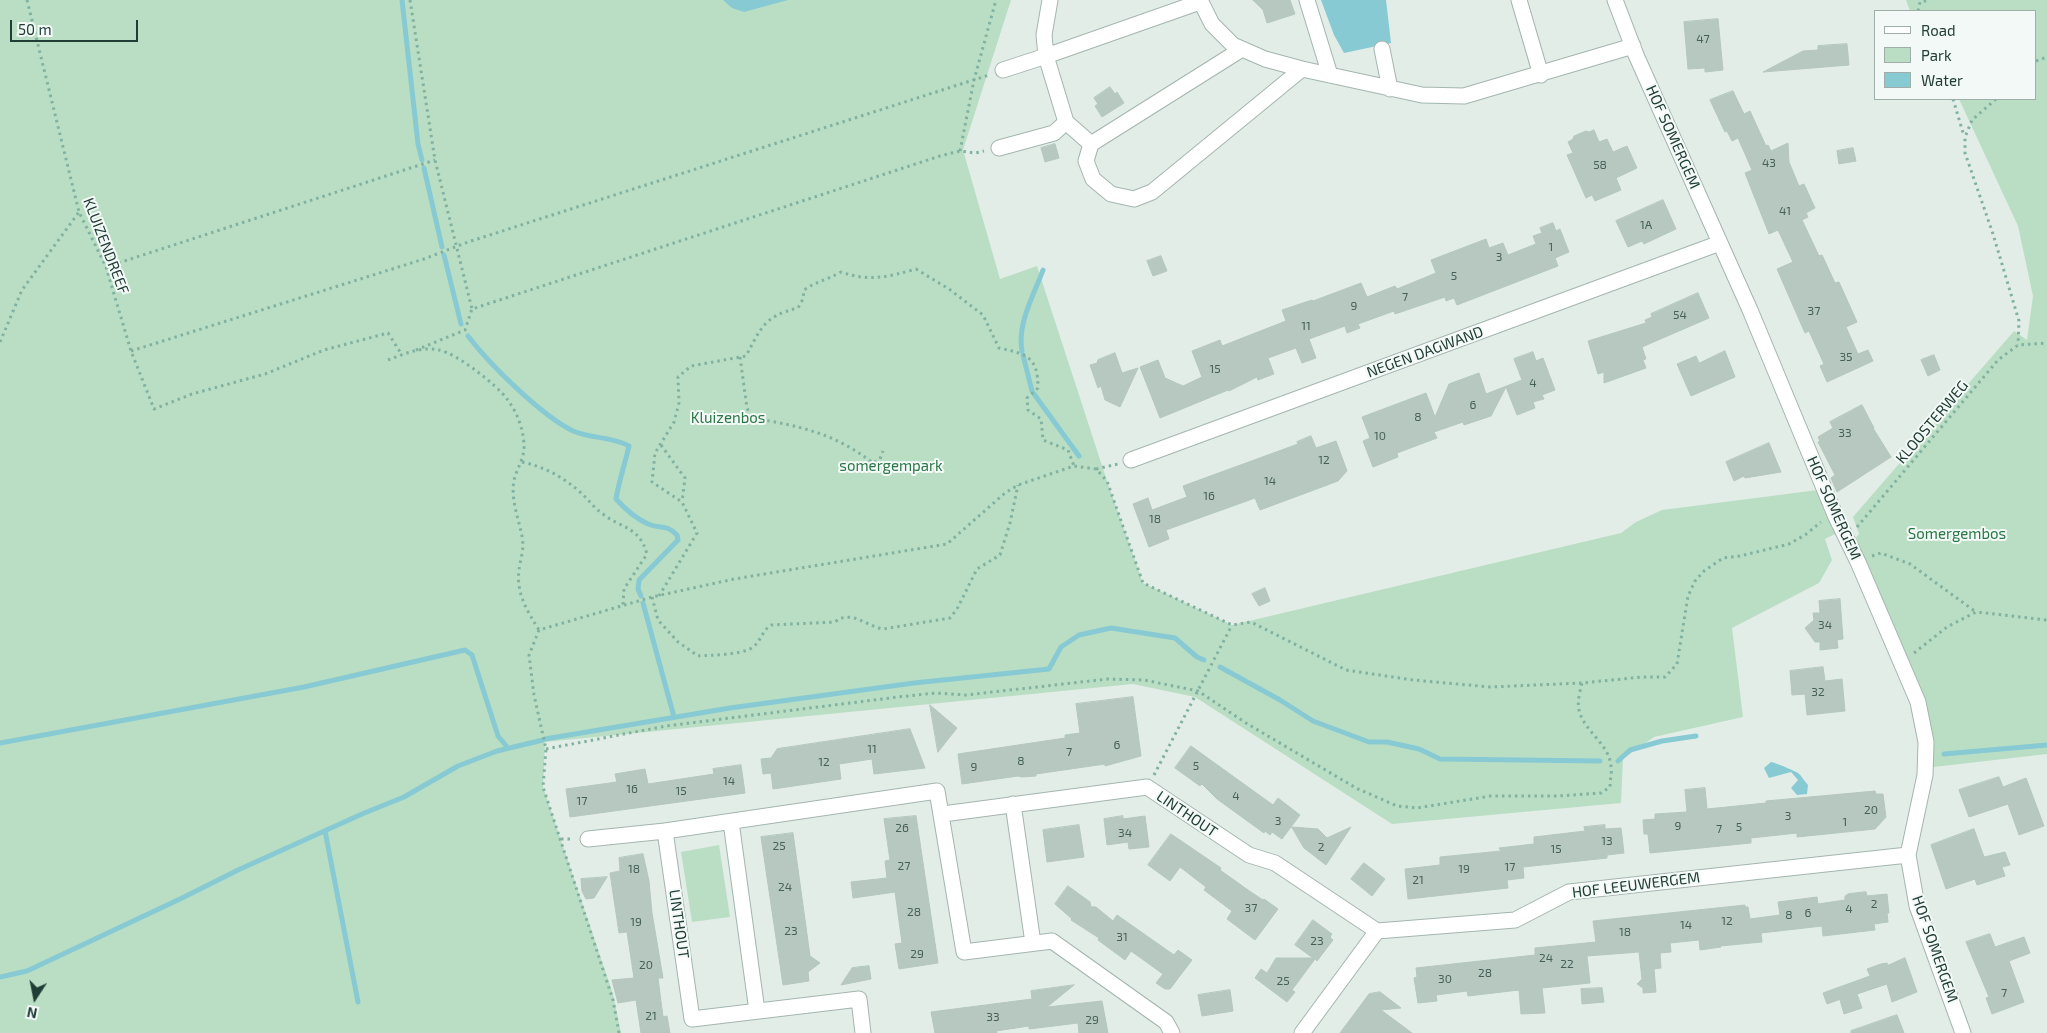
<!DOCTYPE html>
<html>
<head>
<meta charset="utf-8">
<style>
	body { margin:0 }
	#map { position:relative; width:2047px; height:1033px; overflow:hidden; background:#e2ede8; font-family:"Exo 2",sans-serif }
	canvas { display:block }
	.legend { position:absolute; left:1874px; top:10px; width:162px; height:90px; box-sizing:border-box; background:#f3f9f6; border:1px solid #9faea9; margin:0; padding:6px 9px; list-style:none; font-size:15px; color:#213e36 }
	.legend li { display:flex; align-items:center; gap:10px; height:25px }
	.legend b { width:25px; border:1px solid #9faea9 }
	.north { position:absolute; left:10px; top:973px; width:50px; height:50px; -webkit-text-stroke:4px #f3f9f6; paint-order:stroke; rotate:191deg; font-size:14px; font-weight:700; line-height:20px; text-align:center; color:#213e36 }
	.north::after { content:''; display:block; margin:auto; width:18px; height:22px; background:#213e36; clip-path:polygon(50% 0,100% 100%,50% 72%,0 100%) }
	.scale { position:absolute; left:10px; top:20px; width:128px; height:22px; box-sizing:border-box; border:2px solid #213e36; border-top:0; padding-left:6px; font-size:15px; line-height:18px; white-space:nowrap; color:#213e36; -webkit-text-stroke:4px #f3f9f6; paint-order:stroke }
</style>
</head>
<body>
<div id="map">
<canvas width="2047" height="1033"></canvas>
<ul class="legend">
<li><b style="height:6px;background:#fff"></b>Road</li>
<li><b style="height:14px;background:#badec3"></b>Park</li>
<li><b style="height:14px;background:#88cad3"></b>Water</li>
</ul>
<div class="north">N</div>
<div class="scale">50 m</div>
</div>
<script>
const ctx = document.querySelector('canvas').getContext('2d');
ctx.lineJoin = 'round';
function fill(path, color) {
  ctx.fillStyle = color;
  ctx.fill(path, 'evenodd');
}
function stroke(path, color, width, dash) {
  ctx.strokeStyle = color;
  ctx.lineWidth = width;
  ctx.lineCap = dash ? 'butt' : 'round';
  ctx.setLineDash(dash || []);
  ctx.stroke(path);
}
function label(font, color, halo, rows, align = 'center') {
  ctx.font = font + ' "Exo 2",sans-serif';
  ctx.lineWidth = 4;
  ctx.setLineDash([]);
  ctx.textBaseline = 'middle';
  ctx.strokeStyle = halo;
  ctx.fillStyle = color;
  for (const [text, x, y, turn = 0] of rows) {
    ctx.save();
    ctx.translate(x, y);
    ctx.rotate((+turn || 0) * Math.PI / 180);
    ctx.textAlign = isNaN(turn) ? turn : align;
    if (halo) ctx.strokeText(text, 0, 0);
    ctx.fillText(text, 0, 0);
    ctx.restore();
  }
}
const green = new Path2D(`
	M0 0H1011L963 150 1000 279 1037 266 1107 481 1143 583 1232 625 1621 533 1636 522 1662 510 1818 490 1837 533 1825 539 1832 560 1819 583 1732 628 1743 717 1654 737 1623 759 1621 803 1392 824 1195 697 1133 684 545 742 543 787 613 994 621 1033H0Z
	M1906 0H2047V754L1925 768 1919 714 1849 546 1859 534 1853 517 2014 331 2027 340 2033 296 2018 226 1959 99H2036V11H1910Z
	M719 845 730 917 692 922 681 852Z`);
const water = new Path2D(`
	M723 0H788L744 12 732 8Z
	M1321 0H1386L1391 43 1344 53 1334 35Z
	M1771 762C1774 762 1795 771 1798 773 1802 776 1804 781 1808 785L1807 794 1797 795 1791 788 1798 780 1791 772 1769 778 1764 768Z`);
const stream = new Path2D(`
	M402 0 418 144 422 160
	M424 168 442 247
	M444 255 461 324
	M468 336C490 365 541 415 573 431 591 439 611 436 629 446 625 464 619 480 616 499 625 509 635 518 648 524 662 530 665 523 677 535L678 540 639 580 638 589 641 596
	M1022 351C1017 323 1034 295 1043 270
	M1023 355 1032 391
	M1034 394 1079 456
	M643 603 674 717
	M1220 667 1280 700 1313 721 1369 742H1387L1419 749 1440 759 1600 761
	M545 739 730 708 914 683 1049 669 1061 647 1079 635 1111 628 1175 638 1197 657 1204 660
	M0 743 304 687 465 650 472 655 498 736 508 748
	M1944 754 2047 745
	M1618 761 1630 750 1662 741 1696 736
	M325 831 358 1002
	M0 977 27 971 180 899 238 870 362 814 404 797 458 766 497 751 543 740`);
const building = new Path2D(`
	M1253 0H1290L1295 14 1267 23 1263 10Z
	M1718 19 1723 70 1705 72V68L1688 69 1684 22Z
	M1847 44 1849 65 1763 72 1803 51 1818 50V46Z
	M1110 87 1115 94 1117 92 1124 103 1102 117 1095 106 1098 104 1094 98Z
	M1733 91 1744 114 1750 111 1766 146 1768 145 1771 151 1788 143 1789 162 1799 186 1804 184 1815 208 1806 213 1808 217 1802 220 1819 256 1822 255 1835 283 1839 282 1857 322 1846 327 1858 354 1868 350 1873 361 1827 382 1820 366 1824 364 1809 331 1805 333 1777 269 1793 262 1778 230 1769 234 1745 173 1752 170 1738 138 1732 141 1727 131 1725 132 1710 100Z
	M1594 130 1599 142 1607 139 1613 152 1627 146 1637 168 1616 178 1621 190 1595 201 1592 195 1586 198 1567 155 1573 153 1568 142 1573 139 1574 136 1586 131 1589 132Z
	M1055 144 1059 158 1045 162 1041 148Z
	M1853 148 1856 161 1839 164 1837 151Z
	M1663 200 1676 229 1644 244 1642 241 1628 247 1616 221Z
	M1553 223 1556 231 1560 229 1569 252 1555 258 1558 266 1457 305 1454 298 1446 301 1445 297 1395 314 1394 311 1358 324 1360 328 1347 333 1345 326 1309 339 1316 358 1302 363 1296 348 1268 358 1274 374 1258 380 1257 377 1229 391 1228 390 1160 418 1140 367 1158 360 1165 378 1183 386 1202 377 1192 351 1220 340 1222 346 1286 321 1282 310 1312 300 1313 301 1361 283 1367 297 1395 286 1397 289 1436 273 1431 260 1486 239 1489 248 1503 243 1508 255 1536 244 1533 236 1542 233 1540 228Z
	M1161 256 1167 271 1153 276 1147 261Z
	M1698 293 1709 318 1642 347 1646 359 1643 360 1646 368 1604 383V372L1598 374 1588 341 1646 323 1645 320 1652 317 1651 314Z
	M1725 351 1735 377 1691 396 1677 364 1696 356 1699 363Z
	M1533 352 1536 361 1543 358 1555 390 1542 395 1544 399 1533 402 1535 408 1517 415 1506 387 1491 416 1464 425 1463 422 1434 432 1437 438 1397 453 1398 457 1373 467 1363 441 1370 438 1362 417 1426 393 1435 417 1449 384 1479 373 1486 394 1522 380 1514 359Z
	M1115 353 1122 373 1138 368 1120 407 1105 400 1101 386 1098 388 1090 365 1097 363 1098 360Z
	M1934 355 1940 370 1928 376 1921 360Z
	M1862 405 1874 428H1873L1891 457 1837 492 1831 478 1835 475 1818 442 1820 441 1818 437 1833 428 1830 422Z
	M1311 436 1316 448 1336 441 1347 471 1338 481 1260 510 1255 498 1166 530 1169 539 1149 547 1133 504 1148 498 1152 510 1187 497 1183 486 1298 444 1297 442Z
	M1769 443 1781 472 1745 478 1744 476 1734 481 1726 462Z
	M1265 588 1270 601 1259 606 1252 594Z
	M1840 599 1843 639 1837 640 1838 648 1820 650V642H1815L1805 628 1814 620 1813 613H1820L1819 601Z
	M1823 667 1825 681 1842 679 1845 711 1807 715 1805 694 1792 695 1790 671Z
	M1133 697 1141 756 1105 766V764L1036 774V776L1022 777 1018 776 962 784 958 754 1065 738V735L1080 733 1076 704Z
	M930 705 957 728 938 752Z
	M910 729 925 768 874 774 872 759 839 764 841 779 773 789 771 773 763 774 761 759 771 758 777 749Z
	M1191 746 1273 805 1278 798 1300 815 1282 839 1272 832 1270 835 1265 831 1264 833 1217 799 1202 784 1200 786 1175 768Z
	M741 765 745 793 570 817 566 789 617 782 615 774 645 769 648 784 714 774 713 769Z
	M1999 777 2003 787 2026 778 2044 826 2019 835 2008 804 1969 817 1959 790Z
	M1705 788 1707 809 1766 803V801L1875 791 1876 794H1883L1886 817 1875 829 1797 837V833L1751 838V843L1650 853 1648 834H1644L1643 820 1655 819V814L1687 812 1685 790Z
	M916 816 938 963 899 969 895 944 902 943 895 892 853 898 851 882 887 878 885 861 890 860 884 819Z
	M1123 816V819L1145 816 1149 847 1129 849 1128 842 1107 845 1104 819Z
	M1079 825 1084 857 1047 862 1043 830Z
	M1605 825V829L1621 828 1624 853 1607 855V858L1523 867 1524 878 1507 880 1508 888 1408 899 1405 869 1440 865V857L1501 851 1499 848 1534 844V837L1585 831 1584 827Z
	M1292 827 1318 829 1327 838 1351 827 1326 865 1304 848Z
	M1974 829 1984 857 2005 852 2010 865 2002 867 2005 876 1977 885 1975 879 1946 889 1931 845Z
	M793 833 810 956 820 963 808 972 809 981 783 985 761 837Z
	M1171 834 1221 868 1220 870 1248 890 1263 900 1264 899 1278 909 1255 940 1227 919 1232 911 1204 890 1206 887 1180 867 1170 881 1148 865Z
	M643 854 649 881 652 913 663 978H658L663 1017 667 1016 670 1033H641L636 1000 618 1003 612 980 634 978 627 932 619 933 610 873 620 871 619 858Z
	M1364 863 1385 879 1372 896 1351 879Z
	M607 877 594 898 586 899 582 891 581 879Z
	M1068 886 1090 902 1091 907H1096L1113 921 1117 915 1174 955 1178 950 1192 960 1170 989H1165L1156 983 1163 974 1131 951 1125 960 1098 940 1099 938 1071 920 1072 919 1055 904Z
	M1866 892 1867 896 1887 894 1889 913H1887L1888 922 1874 924 1875 930 1823 936 1822 926 1761 933 1762 942 1720 946 1721 947 1700 950 1699 940 1670 943 1671 952 1660 953 1661 968 1654 969 1656 992 1643 993V988L1637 984 1642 979 1639 952 1587 956 1590 983 1542 988 1545 1013 1521 1014 1519 990 1468 996 1467 991 1436 995 1437 1001 1418 1003 1414 978 1417 977 1416 968 1535 955V948L1596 942 1593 921 1745 905V907H1748L1750 919 1780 915 1778 902 1817 897 1818 904 1845 900V896L1848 894Z
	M1313 920 1332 934 1330 937 1333 940 1317 961 1315 959 1292 990 1295 992 1287 1002 1255 978 1261 969 1267 973 1276 958H1313L1295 945Z
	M1990 934 1995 947 2024 937 2030 953 2009 961 2024 1002 1992 1014 1986 998 1989 997 1966 942Z
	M1905 958 1917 992 1892 1002 1887 984 1857 994 1862 1008 1844 1014 1840 1000 1841 999 1827 1004 1823 993 1870 976 1867 969 1881 964 1887 963 1888 965Z
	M869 966 871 979 841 985 852 968Z
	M1074 985 1047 1007 1102 1001 1108 1033H1079L1078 1023 1029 1029V1026L996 1031 997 1033H935L931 1012 1032 999 1031 991Z
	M1602 988 1604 1002 1582 1004 1581 989Z
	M1230 990 1233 1011 1202 1016 1198 995Z
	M1380 992 1401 1008 1381 1010 1412 1033H1340L1369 994Z
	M1897 1015 1904 1033H1851V1031Z`);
const path = new Path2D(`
	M27 0 79 212 106 267 131 351 154 409 192 394 265 374 324 350 388 333 402 355
	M410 0 435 160 472 309
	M1918 11 1920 2 1930 0
	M2036 61 2047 57
	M1953 99 1964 136
	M1996 99 1972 120 1965 137V153L1993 234 2019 321 2018 345
	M960 151 974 80 996 0
	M106 267 435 160
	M0 342 22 290 79 212
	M416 350 465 330 472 309 940 156 960 151 975 153 984 151
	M131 351 424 259 468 242 989 75
	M740 357 747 408 752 418C800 426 834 433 873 463L880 459 883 451
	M388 360C404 354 422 346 439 350 456 353 497 385 507 399 517 412 523 428 524 444 525 458 517 468 514 480 510 503 521 522 523 544 523 552 520 562 519 570 516 593 527 611 539 630
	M661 445 685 478 682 502
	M522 462C545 467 563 477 580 492 588 499 594 508 603 514 622 529 639 526 647 554L624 589 623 605
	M1096 469 1118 464
	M1857 527 1998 360 2018 345 2047 343
	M1872 556 1881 553 1910 564 1976 612
	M659 596 697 533 682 502 652 482 655 453 674 422 679 403 678 377 691 366 746 356C761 328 764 316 798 308L803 299 804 290C817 281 827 280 841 272 869 282 888 277 916 269L949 289 983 315 999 348C1027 354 1038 357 1038 388L1027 398 1028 410 1041 419 1043 440 1068 450 1074 466
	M652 597 658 620 678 642 698 656C711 655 743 655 753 647 761 641 762 631 771 625L835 622C851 609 866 626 883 629L950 618 957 609 977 569 1000 555 1010 523 1018 485
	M1914 653 1947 627 1976 612 2047 620
	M546 749 666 726 898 697 936 693 966 695 1108 679 1144 680 1198 691 1246 723 1356 788 1397 806 1417 808 1491 796H1558L1601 793 1610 787C1610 780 1612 773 1611 767 1610 744 1584 732 1579 710 1577 702 1580 691 1582 683
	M1154 775 1232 625
	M561 839H574
	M619 1033 613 1000 543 787 546 749 534 695 529 655 539 630 652 597 734 579 947 544 1005 493 1018 485 1074 466 1096 469 1107 481 1143 583 1232 625 1251 622 1346 670 1413 680 1490 687 1582 683 1642 677H1665L1677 664 1688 596 1695 581 1704 571 1723 558 1740 556 1789 544 1805 535 1821 522`);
const minor = new Path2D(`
	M1200 0 1212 24 1233 45 1265 59 1302 69 1422 95 1464 96 1633 46
	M1307 0 1330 75
	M1519 0 1541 75
	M1615 0 1636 55 1750 310 1836 517 1858 562 1918 702 1926 742 1925 775 1908 855 1917 906 1963 1033
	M1242 49 1091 144 1086 161 1093 179 1111 194 1134 199 1152 192 1302 69
	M1382 49 1390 89
	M1003 70 1046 56 1044 35 1050 0
	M1091 144 1066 122 1046 56 1200 2
	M999 148 1054 133 1066 122
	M1131 460 1720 243
	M1013 804 1033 943
	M943 814 1147 787 1249 855 1275 863 1377 931
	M731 822 757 1011
	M588 839 665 831
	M863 1033 859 999 692 1019 665 831 937 791 964 952 1052 941 1166 1022 1172 1033
	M1302 1033 1377 931 1515 920 1569 892 1908 855`);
const numberNames = [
	["47",1703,39],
	["43",1769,163],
	["58",1600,165],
	["41",1785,211],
	["1A",1646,225],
	["1",1551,247],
	["3",1499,257],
	["5",1454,276],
	["7",1405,297],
	["9",1354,306],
	["37",1814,311],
	["54",1680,315],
	["11",1306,326],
	["35",1846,357],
	["15",1215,369],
	["4",1533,383],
	["6",1473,405],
	["8",1418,417],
	["33",1845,433],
	["10",1380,436],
	["12",1324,460],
	["14",1270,481],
	["16",1209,496],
	["18",1155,519],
	["34",1825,625],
	["32",1818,692],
	["6",1117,745],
	["11",872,749],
	["7",1069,752],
	["8",1021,761],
	["12",824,762],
	["5",1196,766],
	["9",974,767],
	["14",729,781],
	["16",632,789],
	["15",681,791],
	["4",1236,796],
	["17",582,801],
	["20",1871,810],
	["3",1788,816],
	["3",1278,821],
	["1",1845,822],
	["9",1678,826],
	["5",1739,827],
	["26",902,828],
	["7",1719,829],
	["34",1125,833],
	["13",1607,841],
	["25",779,846],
	["2",1321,847],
	["15",1556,849],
	["27",904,866],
	["17",1510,867],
	["18",634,869],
	["19",1464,869],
	["21",1418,880],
	["24",785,887],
	["2",1874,904],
	["37",1251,908],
	["4",1849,909],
	["28",914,912],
	["6",1808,913],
	["8",1789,915],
	["12",1727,921],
	["19",636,922],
	["14",1686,925],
	["23",791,931],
	["18",1625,932],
	["31",1122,937],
	["23",1317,941],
	["29",917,954],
	["24",1546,958],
	["22",1567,964],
	["20",646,965],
	["28",1485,973],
	["30",1445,979],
	["25",1283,981],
	["7",2004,993],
	["21",651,1016],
	["33",993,1017],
	["29",1092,1020]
];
const streetNames = [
	["HOF SOMERGEM",1673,137,66],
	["KLUIZENDREEF",106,246,69],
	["NEGEN DAGWAND",1425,352,-20],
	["KLOOSTERWEG",1932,422,-50],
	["HOF SOMERGEM",1834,508,66],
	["LINTHOUT",1187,814,34],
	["HOF LEEUWERGEM",1636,885,-7],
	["LINTHOUT",679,924,82],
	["HOF SOMERGEM",1935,949,71]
];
const parkNames = [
	["Kluizenbos",728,418],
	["somergempark",891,466],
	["Somergembos",1957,534]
];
fill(green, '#badec3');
fill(water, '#88cad3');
stroke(stream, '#88cad3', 5);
fill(building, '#b7c8c1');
stroke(building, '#b4c7be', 1);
stroke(minor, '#a4b5af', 17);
stroke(path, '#81b1a1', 3, [2.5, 4]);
stroke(minor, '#fff', 15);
label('12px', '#466059', null, numberNames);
label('15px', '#213e36', '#f3f9f6', streetNames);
label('15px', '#2a7646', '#f3f9f6', parkNames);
</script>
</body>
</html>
